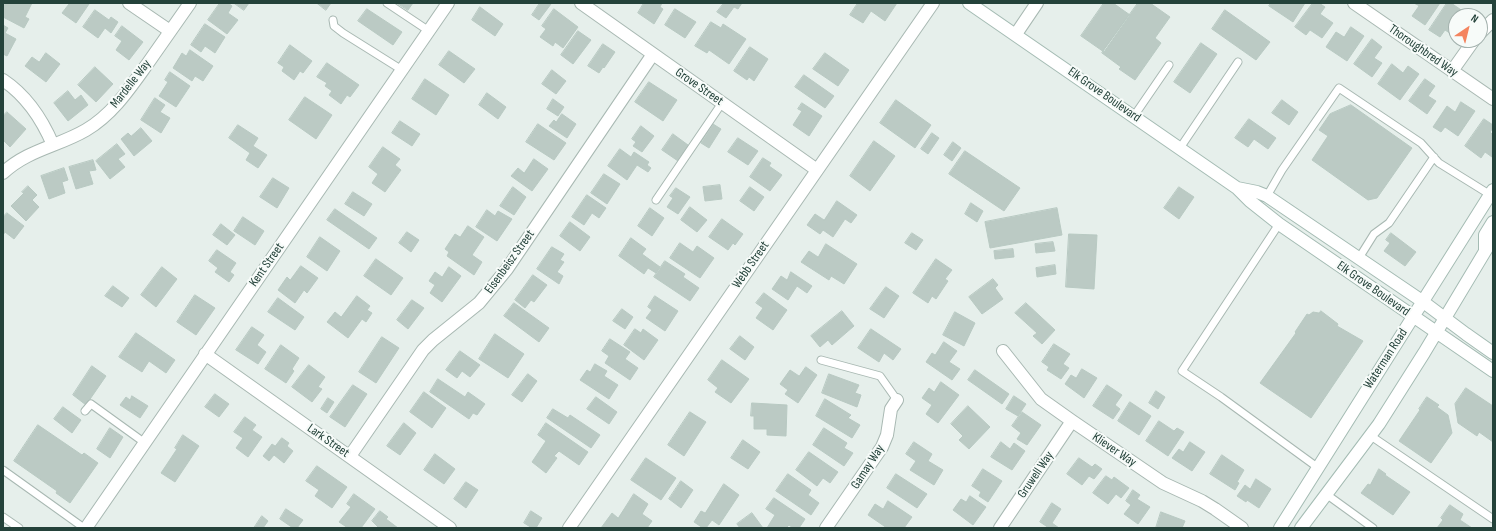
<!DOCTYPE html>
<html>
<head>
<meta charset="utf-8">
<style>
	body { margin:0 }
	#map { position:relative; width:1496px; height:531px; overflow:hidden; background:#e6efeb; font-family:"Sofia Sans Condensed",sans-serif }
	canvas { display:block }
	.frame { position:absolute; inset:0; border:4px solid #24423a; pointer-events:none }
	.north { position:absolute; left:1448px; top:8px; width:40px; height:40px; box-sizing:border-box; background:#f7fbf9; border:1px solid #a3b1ad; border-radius:50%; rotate:35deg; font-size:11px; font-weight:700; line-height:16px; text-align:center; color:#24423a }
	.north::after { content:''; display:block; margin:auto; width:14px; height:18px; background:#f4845f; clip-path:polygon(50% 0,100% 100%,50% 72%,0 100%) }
</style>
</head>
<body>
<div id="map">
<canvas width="1496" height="531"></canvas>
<div class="frame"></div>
<div class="north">N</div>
</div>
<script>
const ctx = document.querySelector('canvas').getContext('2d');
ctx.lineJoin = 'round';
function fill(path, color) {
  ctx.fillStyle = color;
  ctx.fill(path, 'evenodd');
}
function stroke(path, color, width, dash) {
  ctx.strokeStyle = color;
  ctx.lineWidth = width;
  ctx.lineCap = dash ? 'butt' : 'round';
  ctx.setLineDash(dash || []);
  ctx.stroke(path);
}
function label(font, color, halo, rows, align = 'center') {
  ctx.font = font + ' "Sofia Sans Condensed",sans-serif';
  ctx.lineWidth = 4;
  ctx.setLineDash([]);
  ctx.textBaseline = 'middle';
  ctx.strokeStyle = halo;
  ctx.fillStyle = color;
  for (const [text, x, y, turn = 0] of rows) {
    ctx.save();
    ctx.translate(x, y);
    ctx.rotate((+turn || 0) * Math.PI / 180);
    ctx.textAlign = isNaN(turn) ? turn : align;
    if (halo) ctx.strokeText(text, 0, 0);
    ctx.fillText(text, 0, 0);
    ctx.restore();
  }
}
const building = new Path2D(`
	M5 3H32L25 17 29 19 24 28 3 17V7Z
	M68 3H88L89 4 76 23 62 13 69 4Z
	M220 3H228L232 6 228 13 238 20 227 34 208 20Z
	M234 3H249L244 10Z
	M317 3H331L326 10Z
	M397 3H413L408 10Z
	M540 3 551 4 539 20 532 15Z
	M644 3H662L660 7 663 9 654 24 638 13Z
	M724 3H742L738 9 734 7 726 18 717 12Z
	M858 3H897L885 21 871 11 863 23 850 15Z
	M1104 3H1113L1130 15 1104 52 1081 36Z
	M1138 3H1150L1170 17 1155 38 1161 43 1135 80 1119 69 1121 67 1102 53Z
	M1271 3H1305L1293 22 1269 6Z
	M1313 3H1319L1325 7 1320 14 1333 23 1322 38 1310 30 1306 35 1295 27Z
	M1414 3H1440L1425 25 1412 16 1419 6Z
	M1447 3H1451L1470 16H1456V37L1445 30 1440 37 1429 30Z
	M480 7 503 24 495 36 472 20Z
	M367 9 402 32 393 45 358 21Z
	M554 9 578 27 563 48 555 42 553 46 540 37 546 29 542 26Z
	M675 9 696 22 685 38 665 25Z
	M95 10 109 20 111 17 118 22 111 33 105 28 98 38 83 27Z
	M1225 10 1270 42 1256 60 1212 29Z
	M711 22 721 28 723 24 746 39 729 64 709 50 707 53 695 46Z
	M205 24 225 37 215 53 205 46 201 52 191 45Z
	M3 25 8 28 5 33 16 39 7 56 3 54Z
	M122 26 143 42 129 60 116 50 122 41 115 36Z
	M1351 27 1364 36 1347 61 1326 47 1336 32 1344 37Z
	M578 31 591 40 573 64 561 55Z
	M1372 39 1382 47 1374 58 1382 63 1372 77 1354 64Z
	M1201 43 1217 54 1190 93 1174 82Z
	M603 44 615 52 604 68 603 67 599 73 588 66Z
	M290 45 312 61 303 73 300 71 294 80 282 71 284 67 278 63Z
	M750 47 768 59 754 81 749 77 747 80 734 71Z
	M190 50 213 66 203 81 195 76 192 81 173 68 182 53 186 56Z
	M449 51 475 69 464 83 439 65Z
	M46 53 60 64 46 82 25 66 32 57 39 62Z
	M825 53 849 70 838 86 813 69Z
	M327 63 359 85 350 97 347 95 341 104 329 95 332 91 325 86 327 83 317 77Z
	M1392 64 1403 73 1408 66 1419 74 1400 100 1378 84Z
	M95 67 113 84 96 102 78 85Z
	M552 70 566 81 556 94 542 84Z
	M170 72 190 86 176 107 159 96 168 82 165 80Z
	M804 75 834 96 825 108 795 87Z
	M425 79 449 95 436 115 412 99Z
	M1425 79 1435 86 1428 96 1436 101 1427 114 1409 101Z
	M649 82 677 100 663 121 635 102Z
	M68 91 75 100 81 95 88 105 68 121 54 103Z
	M487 93 506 107 498 119 479 105Z
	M305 97 332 115 316 139 289 120Z
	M155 98 165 105 160 112 170 118 161 133 141 120Z
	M553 99 564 107 558 116 547 109Z
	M896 100 931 125 915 148 880 123Z
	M1282 100 1298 112 1289 125 1272 113Z
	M1461 102 1475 111 1458 136 1445 127 1441 132 1433 127 1447 106 1455 112Z
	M802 103 822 116 809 136 793 125 802 111 798 109Z
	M1351 105 1412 148 1377 198 1368 200 1312 160 1328 136 1319 130 1330 114Z
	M7 112 26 129 10 147 3 140V116Z
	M562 114 576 124 567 138 549 126 554 120 556 122Z
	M1249 119 1276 138 1268 149 1254 139 1248 147 1235 138Z
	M1484 119 1493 125V128L1490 132 1493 135 1492 157 1485 152 1481 158 1465 146Z
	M400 121 420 134 412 146 392 133Z
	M538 124 566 143 554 160 526 142Z
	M713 124 721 129 709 148 701 143Z
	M238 125 258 138 253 146 267 155 258 168 246 160 250 153 229 138Z
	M641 126 654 136 642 152 633 146 636 142 632 139Z
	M141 128 152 141 134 156 121 139 128 133 131 136Z
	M932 133 939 138 928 154 921 149Z
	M673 134 688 145 678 161 662 150Z
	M738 138 758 151 748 165 728 152Z
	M874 141 895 156 870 191 850 176Z
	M953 142 961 148 952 161 944 155Z
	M117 144 125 154 118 159 125 167 110 179 96 161Z
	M383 147 400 159 395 165 401 170 385 192 372 183 378 174 369 167Z
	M620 149 631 157 634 152 649 162 647 165 651 168 648 172 637 165 627 180 608 166Z
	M965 151 1020 188 1004 211 949 174Z
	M763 158 771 163 769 166 782 175 770 191 750 177Z
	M534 159 548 169 532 191 511 176 518 168 524 173Z
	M93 160 96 170 89 171 93 184 76 189 69 167Z
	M64 168 68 180 62 182 65 193 49 199 41 176Z
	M604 174 620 184 607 204 591 193Z
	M273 178 289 188 277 208 260 197Z
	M720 185 722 199 705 201 703 187Z
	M28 186 37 195 32 200 39 207 26 221 11 206 24 193 22 192Z
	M513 187 526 197 514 215 500 206Z
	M750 187 764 197 754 211 740 201Z
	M1179 187 1194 197 1179 219 1164 208Z
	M676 188 690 197 678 214 667 207 673 198 670 196Z
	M353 192 372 204 364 216 345 204Z
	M587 195 606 208 599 218 592 213 584 225 572 217Z
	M837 201 857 215 851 223 845 219 833 237 823 230 820 234 807 225 815 214 824 220Z
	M971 203 983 211 977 222 965 214Z
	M690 207 707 220 697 232 681 220Z
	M650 208 664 218 652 236 638 226Z
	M1057 208 1062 235 990 248 985 222Z
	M335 209 377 238 369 249 327 220Z
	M487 210 495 216 498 211 512 219 497 241 476 227Z
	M7 213 24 226 14 239 5 232 3 235V217Z
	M243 217 264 231 255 245 234 231Z
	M722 219 743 234 735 245 733 243 728 250 709 237Z
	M570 222 590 237 580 251 560 236Z
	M221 224 235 235 227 245 213 235Z
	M468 226 484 237 472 255 482 262 474 275 447 256 449 252 445 249 455 234 460 237Z
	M407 232 419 240 411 252 399 243Z
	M912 233 923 240 916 250 905 243Z
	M1391 233 1416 252 1405 266 1384 251 1390 243 1386 240Z
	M1069 234 1097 235 1094 289 1066 287Z
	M320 237 340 251 327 271 307 257Z
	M631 238 646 249 642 254 660 267 656 273 648 268 644 274 619 256Z
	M1053 242 1055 251 1036 253 1035 244Z
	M680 243 693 252 697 246 714 258 700 278 670 258Z
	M826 244 857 264 844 284 831 276 829 280 801 262 809 251 818 257Z
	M552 247 564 254 560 260 564 262 557 272 563 276 559 284 537 269Z
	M1013 249 1014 257 995 259 994 251Z
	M217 250 236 263 230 272 234 275 229 282 215 272 218 268 209 261Z
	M376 259 403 278 391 295 364 276Z
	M936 259 952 270 945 279 948 281 936 299 932 296 928 303 913 293Z
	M665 261 685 274 683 277 699 288 690 301 654 277Z
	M1055 265 1056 274 1037 277 1036 268Z
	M301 266 318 278 307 293 304 290 295 303 278 290 287 277 290 280Z
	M162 267 177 279 156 307 141 295Z
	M449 267 461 276 442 302 430 293 435 285 429 281 435 272 442 277Z
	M791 272 812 286 807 293 797 286 788 300 772 289 781 276 787 280Z
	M533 275 547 285 534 302 531 300 525 308 515 300Z
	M993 279 998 285 995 288 1003 299 982 314 969 297Z
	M113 286 129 298 122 307 105 296Z
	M886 287 899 296 884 318 870 309Z
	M764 293 787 310 773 330 756 318 763 308 756 303Z
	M195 295 215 308 196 335 177 322Z
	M357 296 370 306 367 310 372 313 366 322 362 319 348 338 327 322 335 312 341 317Z
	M655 296 678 311 665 331 646 318 652 310 648 307Z
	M278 298 304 317 295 330 268 312Z
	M412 300 424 308 408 329 397 320Z
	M514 303 549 328 539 342 504 316Z
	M1026 303 1055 330 1042 344 1033 336 1037 333 1015 313Z
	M622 309 633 317 625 329 613 321Z
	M842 311 854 326 832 345 828 340 820 347 811 336Z
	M1321 311 1338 324 1337 326 1363 341 1311 418 1260 383 1296 333 1295 332 1307 314 1309 315 1313 312 1319 313Z
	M955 312 975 323 964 346 943 335Z
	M252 327 264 335 257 345 266 352 258 364 236 350Z
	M635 329 641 333 643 329 658 340 644 360 624 345Z
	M871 329 901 349 893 360 884 353 879 362 858 348Z
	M136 333 175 360 166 373 149 361 142 372 119 357Z
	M495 334 524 354 508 378 479 359Z
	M740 336 754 347 745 360 730 349Z
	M382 337 399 348 376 383 359 372Z
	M610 339 630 352 625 359 638 368 630 380 605 363 609 356 602 351Z
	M944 342 957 351 949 362 960 369 952 380 926 362 932 353 935 355Z
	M1054 344 1070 354 1063 364 1069 368 1061 379 1047 370 1049 367 1042 362Z
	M281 345 299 358 292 369 294 371 286 383 265 369Z
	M460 351 480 365 470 377 462 371 457 378 446 370Z
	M722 360 749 379 731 403 715 392 718 388 708 380Z
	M595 364 607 371 604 376 618 385 609 399 580 380 587 370 590 372Z
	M309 365 325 377 318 387 322 389 312 402 292 387Z
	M92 366 106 376 86 405 73 395Z
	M806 367 817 375 798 403 785 394 788 390 780 384 790 370 799 376Z
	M1082 369 1097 378 1084 398 1065 384 1071 375 1076 378Z
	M975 370 1009 394 1002 404 968 380Z
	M528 374 537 381 522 402 512 395Z
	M829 374 859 385 855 393 861 395 857 407 822 393Z
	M438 379 465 397 468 392 485 404 477 415 473 413 469 419 430 392Z
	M941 382 959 395 938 423 926 414 932 405 922 398 929 388 934 392Z
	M353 385 367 394 345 427 330 417Z
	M1107 385 1122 395 1115 405 1120 409 1113 419 1093 406Z
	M1466 388 1493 406V442L1479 432 1477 436 1458 423 1455 404Z
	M1156 391 1165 397 1158 409 1149 403Z
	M424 392 446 408 432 428 410 412Z
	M215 394 229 404 219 417 205 407Z
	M132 396 148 406 140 418 120 405 126 397 130 400Z
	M1014 396 1026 404 1018 416 1006 409Z
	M596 397 617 412 609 424 587 409Z
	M1427 397 1439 405 1437 407 1448 415 1452 433 1431 463 1399 441 1420 410 1419 409Z
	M328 398 334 402 327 413 321 409Z
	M825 399 851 415 848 418 860 425 852 438 816 416Z
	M1130 402 1151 416 1139 435 1118 421Z
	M752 403 787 405 786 436 767 435V429H754V416H751Z
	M968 406 990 427 969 449 959 440 963 436 951 424Z
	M63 407 81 420 72 433 54 419Z
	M553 409 568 418 570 415 600 435 591 448 547 418Z
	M690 412 706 422 684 456 668 445Z
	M1022 412 1041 425 1027 445 1017 439 1021 433 1012 426Z
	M245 417 256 425 252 430 262 437 248 457 236 448 243 438 234 432Z
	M1159 421 1174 431 1177 428 1184 432 1168 456 1146 441Z
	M404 423 416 433 400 455 387 446Z
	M546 423 588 452 579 465 559 451 554 456 557 458 546 473 532 462 546 441 538 435Z
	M38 425 82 455 84 453 98 463 70 503 56 493 57 491 14 461Z
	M110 428 123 437 110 458 97 449Z
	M824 428 847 443 844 448 853 453 844 466 813 445Z
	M183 435 199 446 175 482 161 473 177 449 175 448Z
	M282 438 289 443 287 446 293 451 284 463 274 455 269 461 263 456 272 444 275 446Z
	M743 440 760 452 748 469 731 458Z
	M914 442 932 454 928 461 943 470 934 485 910 470 916 461 906 454Z
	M1001 442 1010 449 1014 443 1025 451 1012 470 991 457Z
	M1190 442 1205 452 1192 471 1172 458 1179 449 1183 452Z
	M809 452 838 472 830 483 823 478 817 486 796 470Z
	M435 454 455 469 444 484 424 470Z
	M1222 455 1244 470 1237 482 1239 483 1235 490 1210 474Z
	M646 458 676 478 661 500 631 480Z
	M1079 458 1092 467 1095 464 1102 469 1094 479 1089 476 1082 485 1067 474Z
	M317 466 347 487 332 508 315 496 319 490 306 481Z
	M983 469 1002 481 988 502 979 496 981 492 972 486Z
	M1379 469 1386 474 1385 475 1410 492 1393 515 1361 493 1368 484 1370 485Z
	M788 474 811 490 808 495 819 503 811 515 776 491Z
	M896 474 927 494 917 508 887 488Z
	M1106 476 1112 480 1114 477 1129 488 1121 498 1116 494 1108 504 1093 493Z
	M1256 479 1271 489 1259 508 1247 500 1246 502 1237 496 1245 485 1250 489Z
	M681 481 693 490 681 508 669 499Z
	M466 482 478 490 466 508 454 499Z
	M724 484 739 495 719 525 712 520 706 528H703L694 522 701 511 705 513Z
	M1133 490 1140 495 1137 499 1150 507 1138 524 1124 514 1131 505 1126 501Z
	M354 494 375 509 361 528H348L339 522 351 507 347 504Z
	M634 494 648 504 642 514 652 521 647 528H601L612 513 618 518Z
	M970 496 986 507 973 525 953 510 961 499 966 502Z
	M774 498 805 519 799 528H793L789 525 786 528H767L775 515 766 509Z
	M888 501 912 517 904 528H887L868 515 875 504 883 509Z
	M1052 503 1061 509 1052 523 1059 528H1049L1040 522Z
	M1450 505 1463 514 1460 520 1472 528H1437L1443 520 1441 518Z
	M286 509 303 520 297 528H293L280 519Z
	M380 511 388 517 386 519 398 528H379L372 521Z
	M531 511 542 518 536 528H532L524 523Z
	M1161 512 1185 521 1182 528H1156Z
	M752 513 763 528H740L737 524Z
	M262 516 268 521 263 528H254Z`);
const service = new Path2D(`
	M387 3 429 31
	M333 20 334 26 343 33 402 70
	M1134 116 1169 65
	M1180 148 1238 62
	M1267 196 1282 170 1339 88 1421 143 1439 163 1489 194
	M656 200 722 103
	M1279 224 1182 371 1221 397 1317 467
	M1359 258 1374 234 1389 223 1434 157
	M821 360 880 376 897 400
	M85 411 91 404 145 443
	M1371 436 1493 519
	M3 470 84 528
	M1326 494 1373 528
	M3 517 19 528`);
const minor = new Path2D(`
	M129 3 170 31
	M581 3 817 170
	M1354 3 1493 99
	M1480 33 1493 20
	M1016 34 1037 3
	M1452 71 1474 40
	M3 80C27 96 42 119 53 145
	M3 173C27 150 59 146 86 130 113 114 130 88 148 63 162 43 176 23 190 3
	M1003 351 1041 399 1072 421 1163 483 1202 501 1215 509 1242 528
	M205 354 450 528
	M350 456 423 350 433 340 479 303 507 269 653 54
	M86 528 448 3
	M569 528 933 3
	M826 528 882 447 887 435 891 409 897 400
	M1000 528 1072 421`);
const secondary = new Path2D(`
	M969 3 1237 188 1250 201 1279 224 1493 371
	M1237 188 1257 192 1267 196 1422 301 1466 334 1493 353
	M1485 251V235L1493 222
	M1280 528 1493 190
	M1301 528 1379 424 1424 353 1493 238`);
const streetNames = [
	["Thoroughbred Way",1423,51,35],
	["Mardelle Way",131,84,-52],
	["Grove Street",699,87,35],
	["Elk Grove Boulevard",1104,95,35],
	["Eisenbeisz Street",510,262,-54],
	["Kent Street",267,265,-55],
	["Webb Street",751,265,-55],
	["Elk Grove Boulevard",1373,289,35],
	["Waterman Road",1386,359,-57],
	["Lark Street",328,441,35],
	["Kliever Way",1114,450,34],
	["Gamay Way",868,467,-57],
	["Gruwell Way",1036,475,-56]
];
fill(building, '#bbcac4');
stroke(building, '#b8c9c2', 1);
stroke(service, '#a8b8b2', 9);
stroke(minor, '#a8b8b2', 14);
stroke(secondary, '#a4bbb3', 14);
stroke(service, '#fff', 7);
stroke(minor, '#fff', 12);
stroke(secondary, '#fff', 12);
label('13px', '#24423a', '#f7fbf9', streetNames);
</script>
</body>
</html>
